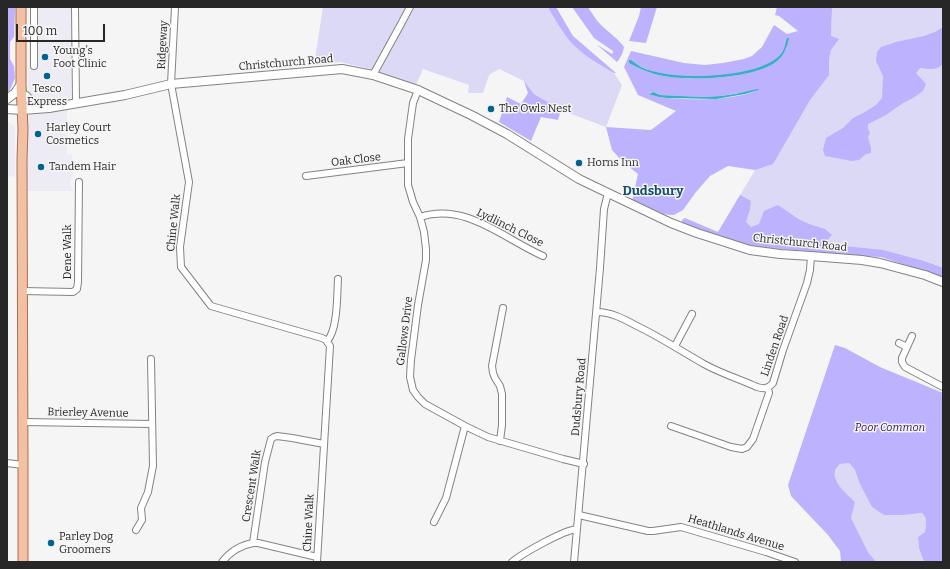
<!DOCTYPE html>
<html>
<head>
<meta charset="utf-8">
<style>
	body { margin:0 }
	#map { position:relative; width:950px; height:569px; overflow:hidden; background:#f5f5f6; font-family:Bitter,serif }
	canvas { display:block }
	.frame { position:absolute; inset:0; border:8px solid #272727; pointer-events:none }
	.scale { position:absolute; left:16px; top:24px; width:89px; height:18px; box-sizing:border-box; border:2px solid #272727; border-top:0; padding-left:5px; font-size:12px; line-height:14px; white-space:nowrap; color:#272727; -webkit-text-stroke:3px #f5f5f6; paint-order:stroke }
</style>
</head>
<body>
<div id="map">
<canvas width="950" height="569"></canvas>
<div class="frame"></div>
<div class="scale">100 m</div>
</div>
<script>
const ctx = document.querySelector('canvas').getContext('2d');
ctx.lineJoin = 'round';
function fill(path, color) {
  ctx.fillStyle = color;
  ctx.fill(path, 'evenodd');
}
function stroke(path, color, width, dash) {
  ctx.strokeStyle = color;
  ctx.lineWidth = width;
  ctx.lineCap = dash ? 'butt' : 'round';
  ctx.setLineDash(dash || []);
  ctx.stroke(path);
}
function label(font, color, halo, rows, align = 'center') {
  ctx.font = font + ' Bitter,serif';
  ctx.lineWidth = 3;
  ctx.setLineDash([]);
  ctx.textBaseline = 'middle';
  ctx.strokeStyle = halo;
  ctx.fillStyle = color;
  for (const [text, x, y, turn = 0] of rows) {
    ctx.save();
    ctx.translate(x, y);
    ctx.rotate((+turn || 0) * Math.PI / 180);
    ctx.textAlign = isNaN(turn) ? turn : align;
    if (halo) ctx.strokeText(text, 0, 0);
    ctx.fillText(text, 0, 0);
    ctx.restore();
  }
}
const built = new Path2D(`
	M30 7H71V101L67 113V155L72 154 73 177 70 181 71 187 73 191H25L26 123 29 98 28 83Z
	M7 122 13 125 15 128V177L7 176Z`);
const green = new Path2D(`
	M323 7H548L550 11 562 30 579 49 591 59 614 73 622 85 606 127 561 110 534 94 524 81 499 69 489 75 483 93H468L469 85 423 69 416 85 371 69 340 62 314 65Z
	M833 7H943V277L881 257 756 247 718 232 758 165 831 36 832 9Z
	M849 463 855 470 859 482 865 492 904 515 922 513C928 519 926 524 925 532L918 537 919 548 924 562H876L868 552 851 518 841 488 834 478 835 471 840 464Z`);
const forest = new Path2D(`
	M7 7H15V11L14 37 10 42V59L14 66 15 78 10 90 7 93Z
	M548 7H556L573 36 616 73H614C598 64 581 54 569 40 562 31 556 21 550 11Z
	M572 7H588C592 13 596 20 601 25 609 33 618 38 624 47 623 53 621 57 617 62L596 44 612 54 613 53V51L594 38Z
	M641 7H657L646 43 629 41 639 16Z
	M777 7H833L832 9 831 36 839 39 831 50 829 59V75L810 100 773 164 755 170 728 166 710 176 696 192 683 210 674 215 659 214 648 207 632 201 638 174 624 163 612 150 606 127 651 130 676 111 638 95 624 67 631 51 684 63 705 65 723 63 744 59 752 56 762 47 774 25 787 34 798 31 779 16 775 15ZM787 47C784 53 781 58 776 62 750 79 693 81 663 76 651 74 640 69 629 63V60H631C659 85 736 79 769 64 773 62 778 58 781 54 783 52 784 49 787 47ZM759 90C730 101 698 100 667 98L659 97 649 93 653 92 660 95 703 97 721 96Z
	M943 27V64C936 71 929 69 920 68L916 73 926 84 923 91 913 98 903 103 886 115 868 124V129L870 133 868 137 871 148V153L866 154 859 160 852 161 825 156 823 150 826 138 843 128 853 118 865 112 876 105 882 98 883 76 876 61 877 52 881 47 896 42 924 36 935 32Z
	M524 81 534 94 561 110 558 120 541 117 531 141 499 122 507 97 521 104 528 93Z
	M740 195 751 201 750 209 746 222 751 227 759 224 764 211 778 205 800 220 809 224 825 229 832 235 826 241 844 246 883 250 924 261 943 268V277L881 257 756 247 719 237 682 224V220L685 218 718 232Z
	M835 345 845 348 880 367 943 393V562H924L919 548 918 537 925 532C926 524 928 519 922 513L904 515H884L872 507 859 482 855 470 849 463 840 464C838 467 835 469 835 472 832 482 849 496 855 502L851 518 868 552 876 562H841L840 551 828 535 791 496 788 485Z`);
const water = new Path2D(`
	M787 38H789C787 47 784 56 776 62 752 79 691 81 663 76 651 74 640 69 629 63V60H631C637 65 644 69 652 71 681 80 759 78 780 55 785 50 785 44 787 38Z
	M758 89 759 90 745 94 716 99 667 98 659 97 649 94 653 92 660 95 703 97 721 96 735 94Z`);
const street = new Path2D(`
	M34 7V66
	M75 7 76 103
	M175 7 171 84 189 182 180 247 181 267 211 306 322 338 326 340 330 346 317 562
	M373 75 401 24 410 7
	M418 90 413 103 408 139V185L413 202 420 217 424 232 426 249V260L418 305 411 360 410 377 413 390 418 397 425 404 465 426 488 437 563 459 584 464
	M306 176 408 163
	M420 217C466 202 504 239 543 256
	M22 291 73 292 77 289 78 282 79 182
	M597 312C611 312 624 319 637 326 660 337 681 351 704 364 720 373 739 379 757 387 764 389 768 389 773 383L783 350 807 283 810 270 811 256
	M912 336 902 358V362L905 367 943 387
	M327 341C338 330 337 294 338 279
	M899 343 907 347
	M675 346 692 314
	M23 422 152 424
	M671 426 731 447 742 449 747 447 753 439 769 393 768 388
	M500 441 502 425V394L500 386 495 378 493 373 492 366 503 308
	M7 463 23 465
	M579 515 648 531H653L681 527 766 552 795 562
	M434 522 446 498 465 426
	M136 530 142 520 141 508 148 492 153 466 151 359
	M253 543H258L317 557
	M222 562C230 552 241 545 253 543L265 462 271 439 274 437 277 436 292 438 324 444
	M512 562C523 553 564 530 577 529L600 268 604 209 608 193
	M574 562 577 529`);
const secondary = new Path2D(`
	M26 96C31 102 35 106 43 107
	M7 99 15 93 21 84
	M7 109 22 110 49 108 125 95 171 84 342 69 373 75 418 90 471 115 507 134 579 179 608 193 671 223 697 233 750 250 780 254 811 256 862 260 880 263 925 275 943 282`);
const primary = new Path2D(`
	M21 7V84L23 129 22 160 23 465V562`);
const markers = [
	[45,57,4,"#006392"],
	[47,76,4,"#006392"],
	[491,109,4,"#006392"],
	[38,134,4,"#006392"],
	[579,163,4,"#006392"],
	[41,167,4,"#006392"],
	[51,543,4,"#006392"]
];
const streetNames = [
	["Ridgeway",163,45,-87],
	["Christchurch Road",286,63,-5],
	["Oak Close",356,160,-7],
	["Chine Walk",174,223,-84],
	["Lydlinch Close",510,228,26],
	["Christchurch Road",800,243,6],
	["Dene Walk",68,252,-90],
	["Gallows Drive",405,331,-83],
	["Linden Road",775,346,-71],
	["Dudsbury Road",579,397,-85],
	["Brierley Avenue",88,413,1],
	["Crescent Walk",252,486,-81],
	["Chine Walk",309,523,-87],
	["Heathlands Avenue",736,533,17]
];
const poiNames = [
	["Young's",53,51],
	["Foot Clinic",53,64],
	["Tesco",47,89,"center"],
	["Express",47,102,"center"],
	["The Owls Nest",499,109],
	["Harley Court",46,128],
	["Cosmetics",46,141],
	["Horns Inn",587,163],
	["Tandem Hair",49,167],
	["Parley Dog",59,537],
	["Groomers",59,550]
];
const parkNames = [
	["Poor Common",890,428]
];
const quarterNames = [
	["Dudsbury",653,191]
];
fill(built, '#edecf5');
fill(green, '#dbd9f6');
fill(forest, '#bcb2fe');
fill(water, '#37b0c4');
stroke(street, '#838384', 8);
stroke(secondary, '#838384', 10);
stroke(primary, '#a86f51', 11);
stroke(street, '#fff', 6);
stroke(secondary, '#fff', 8);
stroke(primary, '#f4c0a4', 9);
for (const [x, y, r, color] of markers) {
  const dot = new Path2D();
  dot.arc(x, y, r, 0, 2 * Math.PI);
  ctx.fillStyle = color;
  ctx.fill(dot);
  stroke(dot, '#f5f5f6', 1.5);
}
label('11px', '#272727', '#f5f5f6', streetNames);
label('11px', '#272727', '#f5f5f6', poiNames, 'left');
label('italic 11px', '#30156a', '#f5f5f6', parkNames);
label('bold 13px', '#124c6d', '#f5f5f6', quarterNames);
</script>
</body>
</html>
